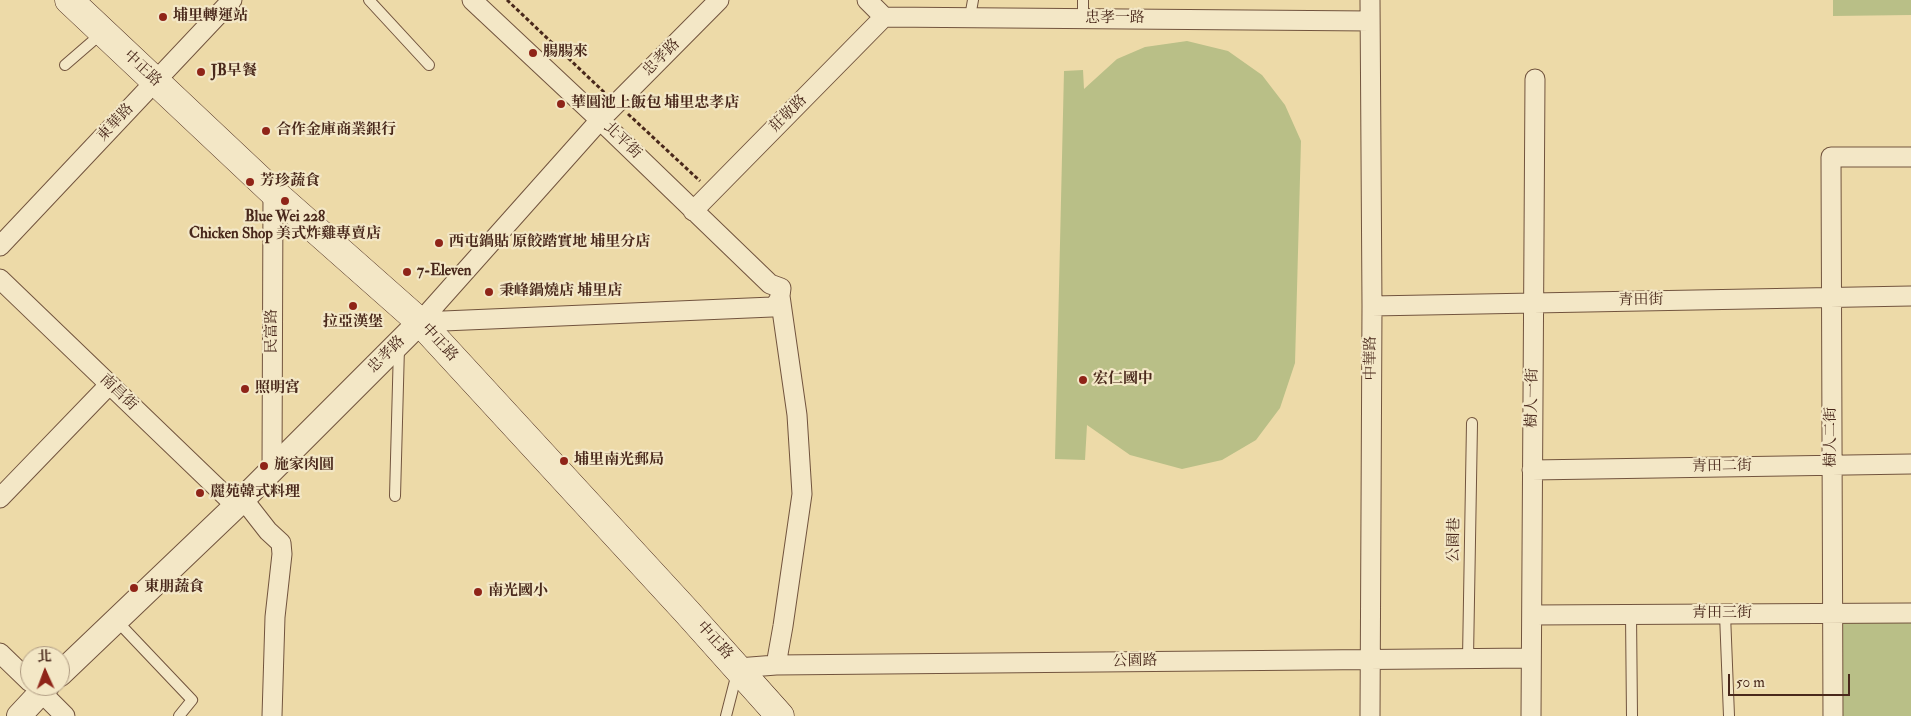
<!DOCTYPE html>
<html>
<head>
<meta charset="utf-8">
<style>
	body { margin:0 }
	#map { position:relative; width:1911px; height:716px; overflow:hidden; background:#eddaa8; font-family:"IM FELL Double Pica","Noto Serif TC",serif }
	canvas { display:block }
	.north { position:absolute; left:20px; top:646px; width:50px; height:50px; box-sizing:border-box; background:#f3e7c6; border:1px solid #af9b82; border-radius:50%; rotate:358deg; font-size:14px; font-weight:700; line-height:20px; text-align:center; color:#49281b }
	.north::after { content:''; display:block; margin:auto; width:18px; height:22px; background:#8f2418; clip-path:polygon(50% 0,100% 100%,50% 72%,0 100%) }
	.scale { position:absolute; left:1728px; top:674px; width:122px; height:22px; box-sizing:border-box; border:2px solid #49281b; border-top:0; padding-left:6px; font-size:15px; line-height:18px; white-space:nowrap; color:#49281b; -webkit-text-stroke:4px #f3e7c6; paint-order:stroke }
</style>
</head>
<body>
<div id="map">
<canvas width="1911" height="716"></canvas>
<div class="north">北</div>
<div class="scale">50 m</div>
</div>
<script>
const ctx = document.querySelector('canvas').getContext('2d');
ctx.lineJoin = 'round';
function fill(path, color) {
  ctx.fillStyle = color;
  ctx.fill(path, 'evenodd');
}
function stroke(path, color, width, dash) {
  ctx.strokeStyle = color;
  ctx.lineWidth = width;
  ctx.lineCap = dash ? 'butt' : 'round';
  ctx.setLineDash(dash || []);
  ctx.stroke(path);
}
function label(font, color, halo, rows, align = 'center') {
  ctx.font = font + ' "IM FELL Double Pica","Noto Serif TC",serif';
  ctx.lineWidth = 4.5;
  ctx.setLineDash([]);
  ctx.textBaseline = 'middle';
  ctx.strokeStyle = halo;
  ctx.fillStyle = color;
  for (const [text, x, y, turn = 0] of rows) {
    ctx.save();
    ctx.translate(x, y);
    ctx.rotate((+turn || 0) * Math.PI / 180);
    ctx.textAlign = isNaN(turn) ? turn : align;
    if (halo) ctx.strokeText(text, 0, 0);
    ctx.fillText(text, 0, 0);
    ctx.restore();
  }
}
const green = new Path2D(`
	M1833 0H1911V15L1833 16Z
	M1187 41 1228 51 1262 75 1285 105 1301 141 1295 363 1280 408 1256 440 1222 460 1182 469 1130 455 1087 425 1085 460 1055 459 1064 71 1083 70 1084 89 1117 59 1145 47Z
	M1911 620V716H1838L1839 621Z`);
const path = new Path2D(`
	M507 0 605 93
	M628 114 700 181`);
const service = new Path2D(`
	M369 0 429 65
	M1083 0V19
	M970 17 973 0
	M65 65 102 33
	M395 496 399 347
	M1631 614 1632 716
	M1725 614 1729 716
	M116 620 192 700 179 716
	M1468 658 1472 423
	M726 716 737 673`);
const minor = new Path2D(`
	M867 0 884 17 1370 21
	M1370 0 1372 306 1370 716
	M693 211 884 17
	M0 246 232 0
	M0 279 236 506
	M1372 306 1911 296
	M420 322 772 307C780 302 780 297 781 288L770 284 600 120 472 0
	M420 322 600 120 719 0
	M272 470 273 192
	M1532 470 1911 464
	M0 498 109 385
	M243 499 268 531 281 543 282 554 275 617 272 716
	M1532 615 1911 613
	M0 653 30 682
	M776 665 783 626 802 494 797 415 780 296
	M738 668 776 665 1531 658
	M35 686 65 716
	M1531 716 1535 79
	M1833 716 1831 157H1911`);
const tertiary = new Path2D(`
	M60 674 236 506 420 322
	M19 716 47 686`);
const secondary = new Path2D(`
	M69 0 273 192 420 322 687 612 780 716`);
const markers = [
	[163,17,5,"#8f2418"],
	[533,53,5,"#8f2418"],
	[201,72,5,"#8f2418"],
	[561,104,5,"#8f2418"],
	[266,131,5,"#8f2418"],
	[250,182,5,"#8f2418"],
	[285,201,5,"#8f2418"],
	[439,243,5,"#8f2418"],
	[407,272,5,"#8f2418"],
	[489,292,5,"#8f2418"],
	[353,306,5,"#8f2418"],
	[1083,380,5,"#8f2418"],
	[245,389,5,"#8f2418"],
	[564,461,5,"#8f2418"],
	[264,466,5,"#8f2418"],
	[200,493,5,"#8f2418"],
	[134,588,5,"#8f2418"],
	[478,592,5,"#8f2418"]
];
const poiNames = [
	["埔里轉運站",173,17],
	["腸腸來",543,53],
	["JB早餐",211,72],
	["華圓池上飯包 埔里忠孝店",571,104],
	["合作金庫商業銀行",276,131],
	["芳珍蔬食",260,182],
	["Blue Wei 228",285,218,"center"],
	["Chicken Shop 美式炸雞專賣店",285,235,"center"],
	["西屯鍋貼 原餃踏實地 埔里分店",449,243],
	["7-Eleven",417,272],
	["秉峰鍋燒店 埔里店",499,292],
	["拉亞漢堡",353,323,"center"],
	["宏仁國中",1093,380],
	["照明宮",255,389],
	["埔里南光郵局",574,461],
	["施家肉圓",274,466],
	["麗苑韓式料理",210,493],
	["東朋蔬食",144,588],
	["南光國小",488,592]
];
const streetNames = [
	["忠孝一路",1115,19],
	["忠孝路",662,58,-45],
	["中正路",142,69,43],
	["莊敬路",789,114,-45],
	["東華路",116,123,-47],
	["北平街",622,141,44],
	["青田街",1641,301,-1],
	["民富路",273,331,-90],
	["中正路",439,343,47],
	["忠孝路",387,355,-45],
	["中華路",1372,358,-90],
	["南昌街",118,393,44],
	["樹人一街",1533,398,-89],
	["樹人二街",1832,437,-90],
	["青田二街",1722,467,-1],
	["公園巷",1455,540,-89],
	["青田三街",1722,614],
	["中正路",714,641,48],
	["公園路",1135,662,-1]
];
fill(green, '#b9bf87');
stroke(service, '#72543e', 12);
stroke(minor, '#72543e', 21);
stroke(tertiary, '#72543e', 26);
stroke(secondary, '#49281b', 29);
stroke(path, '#49281b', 3, [4, 2.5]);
stroke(service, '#f3e7c6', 10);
stroke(minor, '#f3e7c6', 19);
stroke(tertiary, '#f3e7c6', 24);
stroke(secondary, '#f3e7c6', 28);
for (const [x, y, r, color] of markers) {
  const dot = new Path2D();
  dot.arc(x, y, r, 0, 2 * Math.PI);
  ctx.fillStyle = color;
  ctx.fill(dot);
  stroke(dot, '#f3e7c6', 2);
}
label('bold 15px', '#49281b', '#f3e7c6', poiNames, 'left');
label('15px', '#49281b', '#f3e7c6', streetNames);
</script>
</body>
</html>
